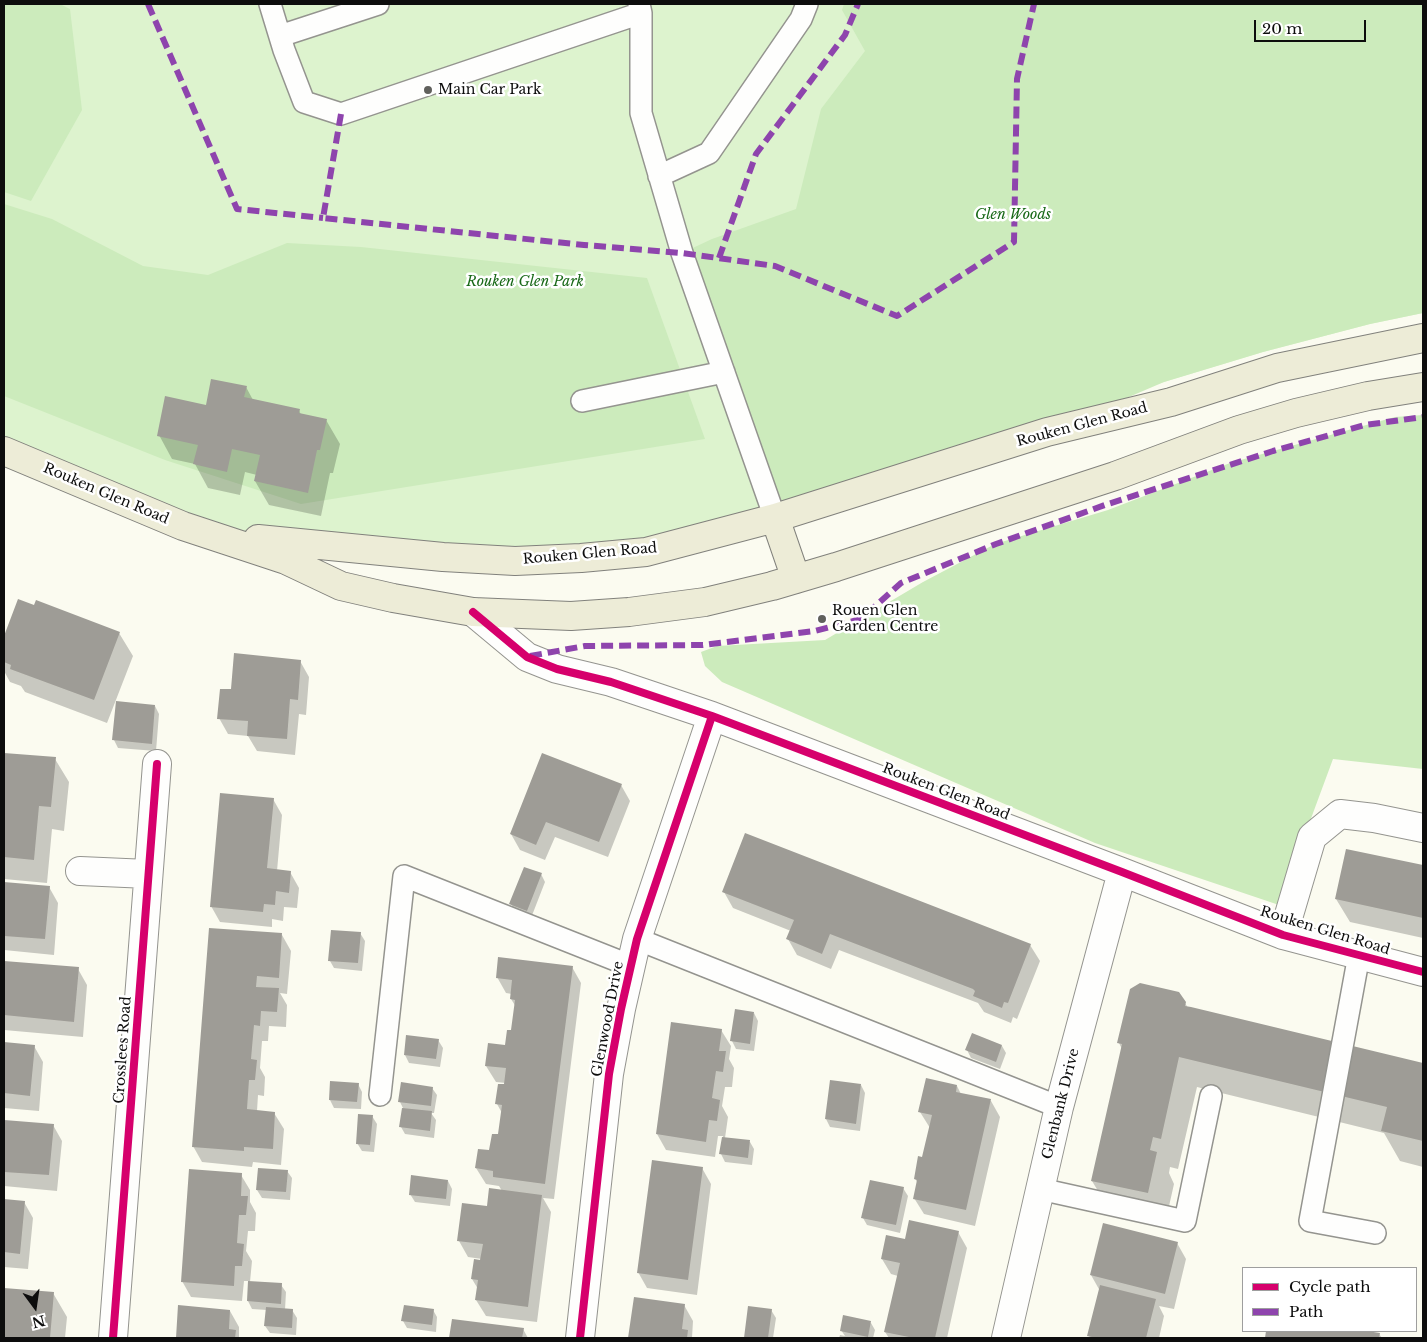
<!DOCTYPE html>
<html>
<head>
<meta charset="utf-8">
<style>
	body { margin:0 }
	#map { position:relative; width:1427px; height:1342px; overflow:hidden; background:#fbfbf0; font-family:"Libre Baskerville",serif }
	canvas { display:block }
	.frame { position:absolute; inset:0; border:5px solid #0d0d0d; pointer-events:none }
	.legend { position:absolute; left:1242px; top:1267px; width:175px; height:65px; box-sizing:border-box; background:#fff; border:1px solid #9e9e9e; margin:0; padding:6px 9px; list-style:none; font-size:15px; color:#0d0d0d }
	.legend li { display:flex; align-items:center; gap:10px; height:25px }
	.legend b { width:25px; border:1px solid #9e9e9e }
	.north { position:absolute; left:10px; top:1282px; width:50px; height:50px; -webkit-text-stroke:4px #fff; paint-order:stroke; rotate:166deg; font-size:14px; font-weight:700; line-height:20px; text-align:center; color:#0d0d0d }
	.north::after { content:''; display:block; margin:auto; width:18px; height:22px; background:#0d0d0d; clip-path:polygon(50% 0,100% 100%,50% 72%,0 100%) }
	.scale { position:absolute; left:1254px; top:20px; width:112px; height:22px; box-sizing:border-box; border:2px solid #0d0d0d; border-top:0; padding-left:6px; font-size:15px; line-height:18px; white-space:nowrap; color:#0d0d0d; -webkit-text-stroke:4px #fff; paint-order:stroke }
</style>
</head>
<body>
<div id="map">
<canvas width="1427" height="1342"></canvas>
<div class="frame"></div>
<ul class="legend">
<li><b style="height:6px;background:#d6006c"></b>Cycle path</li>
<li><b style="height:6px;background:#8e44ad"></b>Path</li>
</ul>
<div class="north">N</div>
<div class="scale">20 m</div>
</div>
<script>
const ctx = document.querySelector('canvas').getContext('2d');
ctx.lineJoin = 'round';
function fill(path, color) {
  ctx.fillStyle = color;
  ctx.fill(path, 'evenodd');
}
function stroke(path, color, width, dash) {
  ctx.strokeStyle = color;
  ctx.lineWidth = width;
  ctx.lineCap = dash ? 'butt' : 'round';
  ctx.setLineDash(dash || []);
  ctx.stroke(path);
}
function label(font, color, halo, rows, align = 'center') {
  ctx.font = font + ' "Libre Baskerville",serif';
  ctx.lineWidth = 5;
  ctx.setLineDash([]);
  ctx.textBaseline = 'middle';
  ctx.strokeStyle = halo;
  ctx.fillStyle = color;
  for (const [text, x, y, turn = 0] of rows) {
    ctx.save();
    ctx.translate(x, y);
    ctx.rotate((+turn || 0) * Math.PI / 180);
    ctx.textAlign = isNaN(turn) ? turn : align;
    if (halo) ctx.strokeText(text, 0, 0);
    ctx.fillText(text, 0, 0);
    ctx.restore();
  }
}
const green = new Path2D(`
	M4 4H1423V313L1370 324 1263 352 1164 382 702 539 515 561 183 526 4 451Z`);
const forest = new Path2D(`
	M4 4H60L70 9 82 110 31 201 4 192Z
	M844 4H1423V313L1370 324 1263 352 1164 382 1047 432 775 518 682 253 712 239 796 209 821 109 865 51 842 10Z
	M4 204 52 219 143 266 208 275 287 243 361 247 647 278 705 439 301 504 165 460 4 396Z
	M1423 415V769L1333 759 1279 905 1095 843 722 682 705 666 701 652 717 646 825 640 923 582 995 544 1108 510 1230 463 1395 417Z`);
const shadow = new Path2D(`
	M246 387 253 400 299 410 301 415 326 420 340 444 333 473H330L321 516 269 505 255 481 257 475 245 472 240 495 208 488 195 464 172 459 159 435 207 406Z
	M19 601 119 633 133 656 107 723 25 692 21 686 10 682 4 671V640Z
	M300 661 309 677 306 715 299 714 295 755 257 751 248 736 228 734 219 718 232 691Z
	M155 706 159 714 156 751 118 748 114 740Z
	M4 754 55 759 69 782 64 831 52 829 47 883 4 879Z
	M621 785 630 801 608 857 555 837 545 860 520 850 511 834Z
	M273 799 282 815 277 871 290 872 299 888 297 908 284 907 283 921 272 919V927L220 922 211 906Z
	M1347 850 1423 867V938L1350 922 1336 899Z
	M541 874 545 882 531 918 515 911 511 904Z
	M4 883 49 887 58 903 54 955 4 950Z
	M724 892 1030 945 1040 961 1017 1019 1013 1017 1011 1023 984 1012 978 1003 839 950 831 969 797 955 788 939 791 931 733 908Z
	M210 929 282 935 291 951 287 994 280 993 287 1005 286 1027 269 1026 268 1041H262L260 1068 265 1077 264 1096 258 1095 257 1111 274 1113 284 1129 281 1165 253 1162 252 1167 202 1162 193 1146Z
	M360 933 365 941 362 971 334 968 330 961Z
	M4 962 78 969 87 985 83 1037 4 1030Z
	M572 967 581 983 554 1199 543 1198 551 1212 537 1322 486 1316 476 1300 478 1289 472 1279 482 1259 468 1257 459 1241 502 1191 499 1186 486 1184 476 1168 479 1150 490 1152 499 1135 502 1113 497 1104 506 1083 496 1082 486 1066 506 1046 512 1032 516 1007 511 999 512 994 506 993 497 977Z
	M1185 1003 1188 1008 1423 1064V1167L1400 1161 1384 1133 1197 1087 1178 1169 1170 1167 1169 1173 1174 1184 1165 1224 1110 1211 1092 1181 1122 1049 1119 1043Z
	M754 1013 758 1021 754 1051 736 1049 732 1041Z
	M672 1023 721 1030 731 1046 729 1059 734 1068 732 1087H725L722 1106 728 1117 725 1138 750 1142 754 1149 752 1165 725 1162 721 1154 723 1136H718L715 1157 666 1150 657 1134Z
	M407 1036 438 1040 443 1048 440 1067 409 1063 405 1055Z
	M4 1043 34 1046 43 1062 39 1111 4 1108Z
	M1002 1046 1006 1053 1000 1069 971 1058 967 1050Z
	M332 1083 358 1084 362 1092 361 1109 334 1108 330 1100Z
	M861 1085 865 1093 860 1131 830 1127 826 1119Z
	M957 1086 961 1094 991 1101 1000 1117 975 1226 924 1214 914 1198 918 1184 915 1178 923 1159 930 1128 920 1112Z
	M432 1088 437 1095 434 1113H431L436 1120 434 1138 405 1134 401 1127 403 1108 400 1102Z
	M372 1116 377 1124 374 1152 362 1151 357 1143Z
	M4 1121 53 1125 62 1141 57 1191 4 1186Z
	M702 1168 711 1184 697 1295 647 1288 638 1272Z
	M287 1171 292 1178 290 1200 262 1198 257 1190Z
	M241 1175 250 1190V1202L256 1213 255 1231H248L246 1251 252 1261 250 1282 281 1285 286 1292 285 1310H292L297 1318 296 1335 270 1333 265 1326 267 1310 252 1309 248 1301 249 1281H244L242 1301 191 1297 182 1281Z
	M448 1181 452 1189 450 1206 415 1202 410 1194Z
	M903 1188 908 1196 900 1233 867 1225 863 1218Z
	M4 1200 24 1202 33 1218 28 1269 4 1267Z
	M958 1232 967 1248 947 1338H889L885 1332 898 1276 891 1274 882 1259 906 1241Z
	M1177 1243 1186 1259 1174 1309 1159 1306 1164 1316 1159 1338H1090L1089 1335 1100 1291 1091 1275Z
	M4 1289 53 1293 67 1317 65 1338H4Z
	M635 1299 684 1305 693 1321 692 1338H630Z
	M180 1307 230 1311 239 1327V1338H177Z
	M749 1307 771 1310 776 1318 773 1338H745Z
	M433 1310 437 1317 436 1332 407 1328 403 1321Z
	M453 1321 523 1329 528 1338H451Z
	M871 1323 875 1330 873 1338H839L840 1335 845 1336 841 1330Z
	M1268 1331H1358L1379 1334 1382 1338H1267Z`);
const building = new Path2D(`
	M211 379 247 386 244 397 300 409 299 413 327 419 320 450H317L308 493 254 481 260 455 232 449 227 472 193 464 198 445 157 436 165 396 206 405Z
	M18 599 34 605 36 600 120 632 94 700 10 669 11 665 4 662V636Z
	M234 653 301 660 298 700 290 699 287 739 247 736 248 721 217 719 220 689H231Z
	M116 701 155 705 152 744 112 740Z
	M4 753 56 757 51 807 39 806 34 860 4 857Z
	M542 753 622 784 599 842 546 822 536 845 510 834Z
	M220 793 274 798 267 868 291 871 289 893 276 891 275 905 264 904 263 912 210 907Z
	M745 833 1031 944 1008 1003 1004 1002 1002 1008 973 996 975 991 973 989 830 934 822 954 786 939 794 920 722 892Z
	M1346 849 1423 865V918L1335 899Z
	M524 867 542 873 527 911 509 904Z
	M4 882 50 886 45 939 4 936Z
	M209 928 282 933 279 978 257 976 256 987 279 988 277 1012 261 1011 260 1026 254 1025 251 1059 257 1060 255 1080H249L247 1109 275 1112 273 1149 244 1147V1151L192 1147Z
	M331 930 361 932 358 963 328 961Z
	M498 957 573 966 545 1184 493 1177V1171L475 1168 478 1149 489 1150 492 1134H498L502 1105 495 1104 498 1084H504L506 1068 485 1066 488 1043 505 1045 507 1030H511L515 1000 510 999 512 980 496 978Z
	M4 961 79 967 74 1022 4 1015Z
	M1140 983 1179 992 1186 1002 1185 1006 1191 1007 1423 1063V1141L1381 1131 1387 1107 1179 1057 1161 1139 1153 1137 1150 1150 1157 1152 1148 1193 1091 1181 1122 1044 1117 1043 1130 989Z
	M735 1009 754 1012 750 1044 730 1041Z
	M671 1022 722 1029 719 1051H726L723 1072 716 1071 712 1098 720 1100 717 1121 709 1120 706 1142 656 1134Z
	M972 1033 1002 1045 996 1062 965 1050Z
	M406 1035 439 1039 436 1059 404 1055Z
	M4 1042 35 1045 30 1096 4 1093Z
	M926 1078 957 1085 956 1092 991 1099 966 1210 913 1199 917 1180 914 1179 918 1156 922 1157 932 1115 918 1112Z
	M830 1080 861 1084 856 1124 825 1119Z
	M330 1081 359 1083 357 1102 329 1100Z
	M401 1082 433 1087 431 1106 398 1102Z
	M402 1108 432 1111 430 1131 399 1127Z
	M358 1114 373 1115 370 1145 356 1144Z
	M4 1120 54 1124 49 1175 4 1172Z
	M722 1137 750 1140 748 1158 719 1154Z
	M652 1160 703 1167 688 1280 637 1273Z
	M258 1168 288 1170 286 1192 256 1190Z
	M189 1169 242 1173 241 1196H248L246 1215H239L237 1243 244 1244 242 1266H235L234 1286 181 1282Z
	M411 1175 448 1180 446 1199 409 1195Z
	M870 1180 904 1187 896 1225 861 1218Z
	M489 1188 542 1195 528 1307 475 1300 478 1280 471 1279 474 1259 480 1260 483 1244 457 1241 462 1203 487 1206Z
	M4 1199 25 1201 20 1254 4 1252Z
	M909 1220 959 1231 935 1338H914L884 1332 900 1263 881 1259 886 1235 905 1239Z
	M1103 1223 1178 1242 1165 1294 1090 1275Z
	M248 1281 282 1283 281 1304 247 1301Z
	M1100 1285 1156 1299 1146 1338H1097L1087 1336Z
	M4 1288 54 1292 50 1338H4Z
	M634 1297 685 1304 682 1329 688 1330 687 1338H628Z
	M178 1305 230 1310 229 1329 236 1330 235 1338H176Z
	M404 1305 434 1309 432 1325 401 1321Z
	M748 1306 772 1309 768 1338H744Z
	M266 1307 293 1309 292 1328 264 1326Z
	M843 1315 871 1321 868 1337 840 1331Z
	M452 1319 524 1328 522 1338H449Z
	M1266 1331H1367L1380 1333 1379 1338H1265Z`);
const lane = new Path2D(`
	M270 4 284 50 304 102 341 114 641 13
	M639 4 641 13V113L682 253 775 518
	M280 36 378 4
	M659 176 709 153 801 19 807 4
	M582 401 724 372
	M637 939 1059 1107
	M1359 955 1310 1221 1375 1233
	M380 1095 404 876 631 966
	M1040 1189 1185 1221 1211 1096`);
const street = new Path2D(`
	M473 612 527 657 557 669 611 682 712 716 1122 872 1283 935 1423 972
	M80 871 148 874
	M1283 935 1312 837 1340 814 1374 818 1423 828
	M113 1338 157 764
	M580 1338 609 1074 621 1009 637 939 712 716
	M1006 1338 1059 1107 1122 872`);
const primary = new Path2D(`
	M4 451 183 526 286 560 341 586 393 598 473 612 571 616 629 612 705 602 772 586 836 567 1115 476 1239 430 1296 413 1368 396 1423 387
	M775 518 796 579
	M258 539 443 557 515 561 581 558 646 552 775 518 1047 432 1171 402 1277 368 1423 338`);
const quiet = new Path2D(`
	M148 4 237 209 323 218
	M341 114 323 218 584 245 682 253 775 266 897 316 1014 242 1017 79 1034 4
	M719 258 756 154 845 35 858 4
	M530 656 585 646 703 645 815 631 861 619 901 583 996 544 1105 505 1273 451 1365 425 1423 417`);
const cycleway = new Path2D(`
	M473 612 527 657 557 669 611 682 712 716 1122 872 1283 935 1423 972
	M113 1338 157 764
	M580 1338 609 1074 621 1009 637 939 712 716`);
const markers = [
	[428,90,5,"#60605c"],
	[822,619,5,"#60605c"]
];
const poiNames = [
	["Main Car Park",438,90],
	["Rouen Glen",832,611],
	["Garden Centre",832,627]
];
const parkNames = [
	["Glen Woods",1013,215],
	["Rouken Glen Park",525,282]
];
const streetNames = [
	["Rouken Glen Road",1082,425,-15],
	["Rouken Glen Road",106,494,23],
	["Rouken Glen Road",590,554,-5],
	["Rouken Glen Road",946,792,21],
	["Rouken Glen Road",1325,931,17],
	["Glenwood Drive",608,1019,-79],
	["Crosslees Road",123,1050,-86],
	["Glenbank Drive",1061,1104,-76]
];
fill(green, '#ddf3ce');
fill(forest, '#ccebbc');
fill(shadow, '#0003');
fill(building, '#9e9c96');
stroke(lane, '#94948f', 24);
stroke(street, '#94948f', 30);
stroke(primary, '#81817c', 30);
stroke(lane, '#fefefd', 21);
stroke(street, '#fefefd', 28);
stroke(primary, '#edecd7', 28);
stroke(quiet, '#8e44ad', 6, [12, 6]);
stroke(cycleway, '#d6006c', 8);
for (const [x, y, r, color] of markers) {
  const dot = new Path2D();
  dot.arc(x, y, r, 0, 2 * Math.PI);
  ctx.fillStyle = color;
  ctx.fill(dot);
  stroke(dot, '#fff', 2);
}
label('14px', '#0d0d0d', '#fff', poiNames, 'left');
label('italic 14px', '#196918', '#fff', parkNames);
label('14px', '#0d0d0d', '#fff', streetNames);
</script>
</body>
</html>
